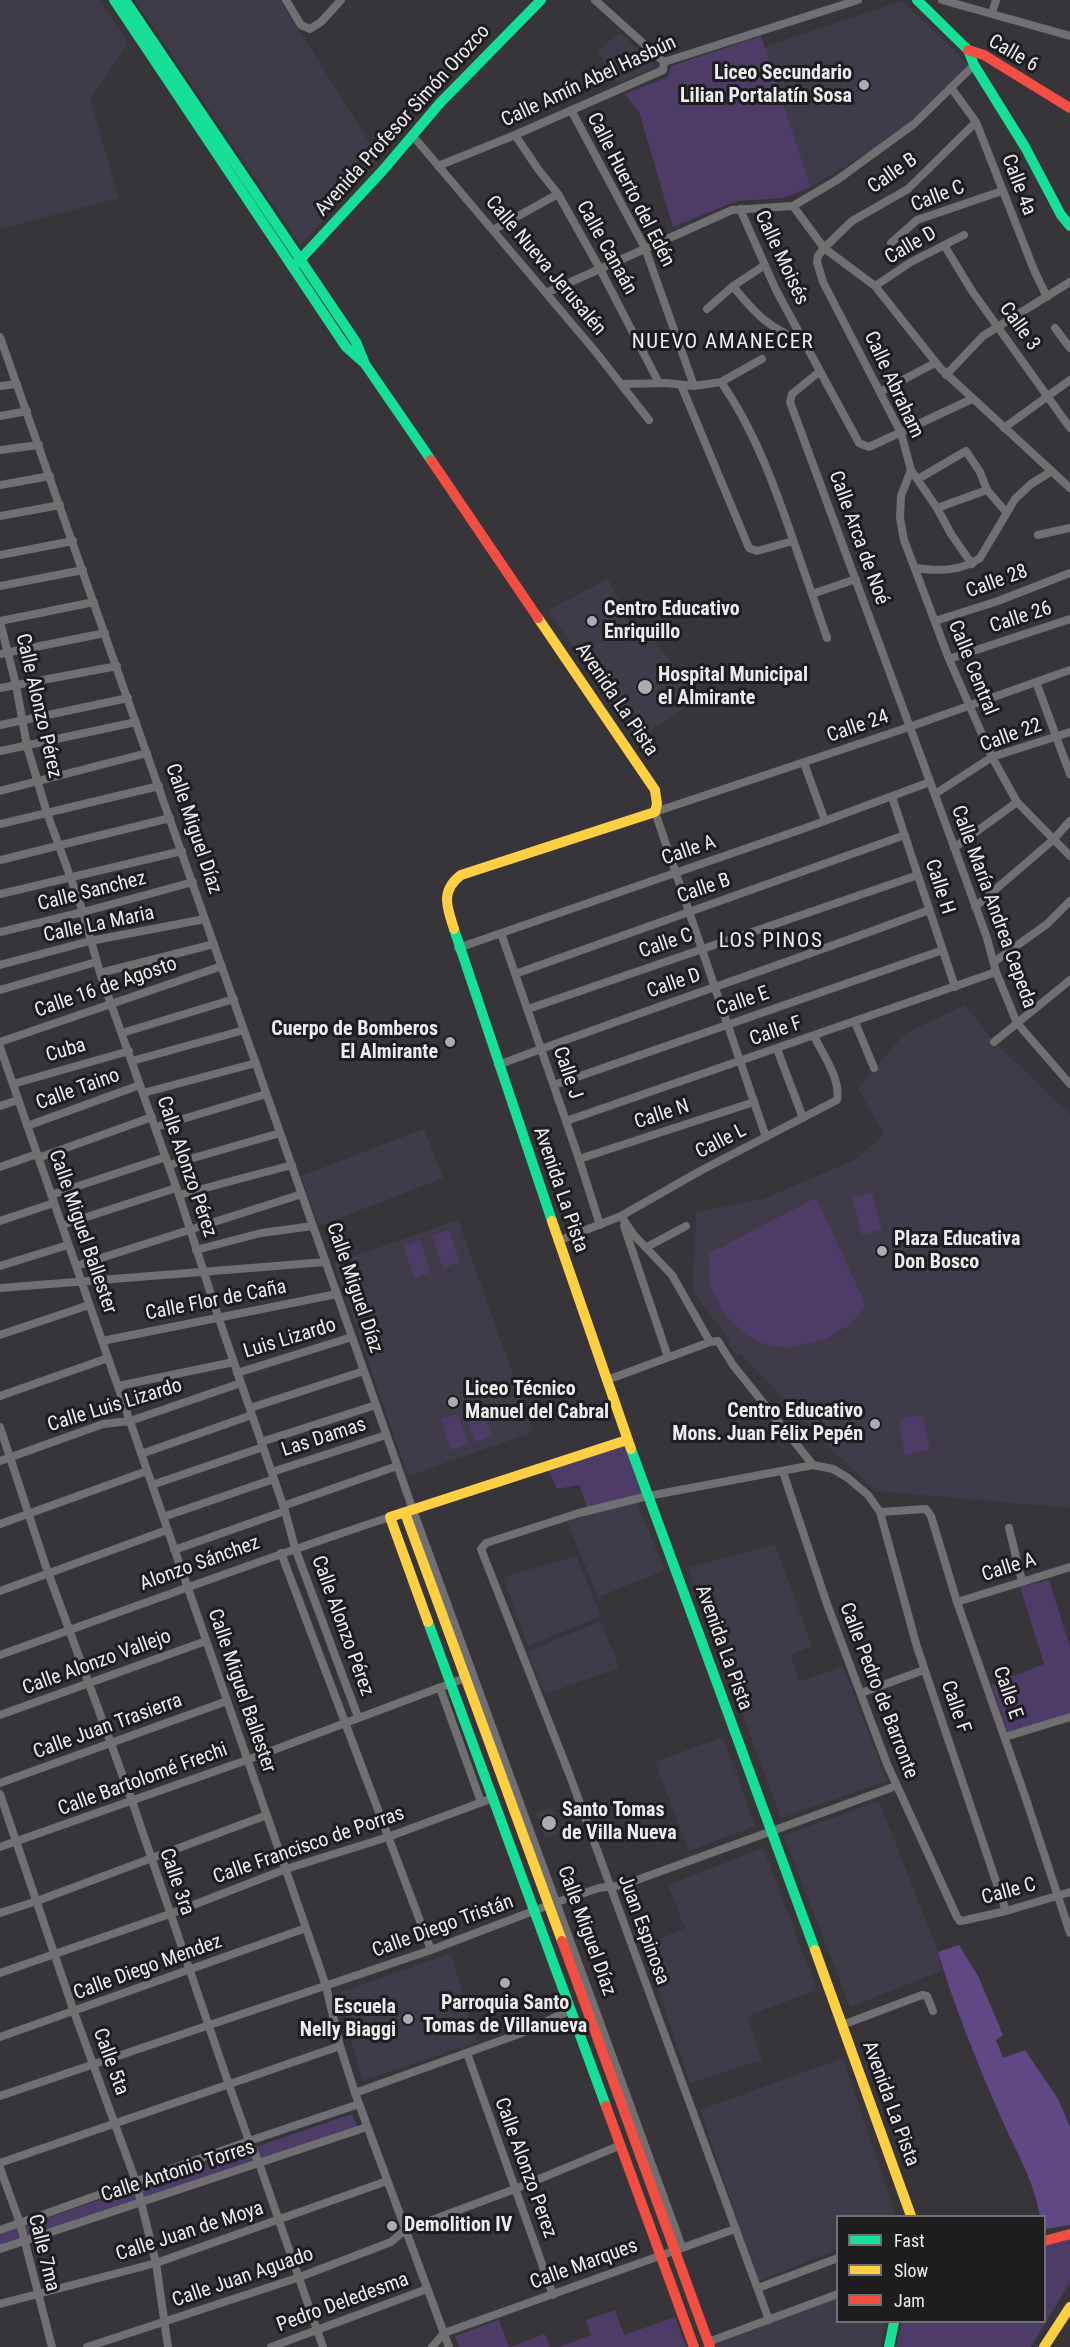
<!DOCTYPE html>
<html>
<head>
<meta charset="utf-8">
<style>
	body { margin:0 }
	#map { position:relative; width:1070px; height:2347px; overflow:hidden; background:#37353a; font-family:"Roboto Condensed",sans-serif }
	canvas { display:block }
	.legend { position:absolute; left:836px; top:2215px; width:210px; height:108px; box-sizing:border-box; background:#1d1c1f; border:2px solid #706f73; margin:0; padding:8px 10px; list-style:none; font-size:18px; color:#edebf0 }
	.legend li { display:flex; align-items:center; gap:12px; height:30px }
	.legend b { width:30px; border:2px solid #706f73 }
</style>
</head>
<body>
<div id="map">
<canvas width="1070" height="2347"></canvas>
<ul class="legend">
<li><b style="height:8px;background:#16e098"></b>Fast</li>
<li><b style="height:8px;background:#ffcf43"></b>Slow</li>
<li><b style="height:8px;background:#f24e42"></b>Jam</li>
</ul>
</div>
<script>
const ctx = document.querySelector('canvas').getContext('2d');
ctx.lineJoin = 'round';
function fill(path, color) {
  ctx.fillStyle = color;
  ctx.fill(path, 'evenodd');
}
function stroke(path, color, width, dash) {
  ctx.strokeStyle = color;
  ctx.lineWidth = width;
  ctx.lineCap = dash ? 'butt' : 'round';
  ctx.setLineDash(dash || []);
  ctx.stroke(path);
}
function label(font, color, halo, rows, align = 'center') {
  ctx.font = font + ' "Roboto Condensed",sans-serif';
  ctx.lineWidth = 6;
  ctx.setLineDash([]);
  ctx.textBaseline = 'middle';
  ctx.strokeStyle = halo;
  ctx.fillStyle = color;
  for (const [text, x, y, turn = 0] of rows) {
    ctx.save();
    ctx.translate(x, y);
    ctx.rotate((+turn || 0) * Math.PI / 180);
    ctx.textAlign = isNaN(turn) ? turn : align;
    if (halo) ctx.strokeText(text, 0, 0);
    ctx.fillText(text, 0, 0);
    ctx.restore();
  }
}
const built = new Path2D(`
	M0 0H99L128 43 90 100 119 198 0 229Z
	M135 0H280L380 159 300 245Z
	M902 1 969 65 935 105 895 136 811 187 764 47Z
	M621 33 656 67 617 84 597 50Z
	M608 579 635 633 647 627 697 701 637 739 585 659 582 660 548 610Z
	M965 1005 996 1044 1070 1114V1508L876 1491 826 1444 740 1353 736 1355 728 1343 730 1341 693 1291 696 1212 763 1199 855 1160 884 1134 858 1089 903 1035Z
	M424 1129 443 1178 319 1226 301 1176Z
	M458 1220 533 1432 408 1476 334 1263Z
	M635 1499 665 1570 598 1597 565 1517Z
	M775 1544 812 1646 790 1655 799 1682 843 1666 887 1781 781 1818 688 1568Z
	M576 1556 601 1616 528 1646 503 1577Z
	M601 1621 619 1668 545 1694 527 1652Z
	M723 1737 755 1826 689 1851 655 1762Z
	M879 1801 938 1952 941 1971 850 2007 784 1836Z
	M552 1807 561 1833 545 1839 536 1813Z
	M763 1848 817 1990 747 2016 762 2060 690 2083 643 1946 685 1928 668 1885Z
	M451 1953 477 2042 362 2081 340 1996 342 1992Z
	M843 2058 896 2216H838L837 2250 758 2281 700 2110Z
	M837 2298 838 2322H886L880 2347H714V2345Z`);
const green = new Path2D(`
	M761 36 811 187 783 198 737 201 673 227 639 112 625 94 668 77 671 66Z
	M872 1193 882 1229 862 1235 852 1198Z
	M816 1198 866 1305 851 1324 826 1339 787 1348 757 1342 727 1318 711 1287 708 1254Z
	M449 1230 460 1262 443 1268 432 1236Z
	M420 1240 431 1272 414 1278 404 1246Z
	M481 1406 492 1436 475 1442 464 1412Z
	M458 1414 468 1444 451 1450 441 1420Z
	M923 1415 930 1450 905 1455 899 1419Z
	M627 1440 648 1496 588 1511 579 1485 557 1489 547 1467Z
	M1049 1580 1070 1647V1713L1008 1733 991 1685 1044 1664 1020 1587Z
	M352 2114 359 2130 0 2249V2234Z
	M1070 2239V2282L1031 2347H896L902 2322H1044L1045 2245Z
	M615 2310 624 2335 675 2317 686 2347H559L591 2335 586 2320Z
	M499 2320 509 2347 545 2334 550 2347H459L455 2336Z`);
const forest = new Path2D(`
	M959 1945 978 1976 1003 2035 996 2040 1003 2058 1025 2050 1058 2099 1070 2127V2225L1045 2229 1044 2216H1040C1032 2173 1012 2146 996 2106 974 2055 954 2005 938 1952Z`);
const street = new Path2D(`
	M286 0 301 25 310 29 321 22 341 0
	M595 0 664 62
	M942 0 1070 36
	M992 13 996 0
	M952 89 976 122 1034 270 1047 297
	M571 110 645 248 694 386
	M515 135 538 169 558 194 600 269 659 383
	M413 136 595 351 649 420
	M438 166 515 135 663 70 664 62 858 0
	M793 206 824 248 875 286 941 369 1070 488
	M740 209 776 290 859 443 869 447 972 399
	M493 230 558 194
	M891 243 917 220 1002 191
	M944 245 972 291 1070 428
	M733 286C756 315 769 328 804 342
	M875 286 911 262 964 235
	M546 293 732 210 793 206 837 180 914 124 974 65
	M707 309 733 286 765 265
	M1055 328 1070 348
	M0 337 413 1510 682 2247
	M819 372 792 394 790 402 953 844 987 938 996 972 1017 1023 1070 1084
	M946 375 983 336 1070 282
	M721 382C765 445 786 522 812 594
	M622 384 666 383 694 386 721 382 762 359
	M681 385 749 548 757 551 793 541
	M0 386 17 384
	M880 392 935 363
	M0 416 27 411
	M1004 428 1070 380
	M0 450 39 445
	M911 470 901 496 900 518 904 540 949 659 992 757 1017 802 1070 856
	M918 479 966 451 980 472 987 490 1006 512
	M0 485 50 476
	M937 508 987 490
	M0 516 60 505
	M1038 535 1070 528
	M0 555 73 541
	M972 564 951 534 937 508 911 470 901 433 823 282 817 262 818 256 824 248 852 221 908 189 976 122
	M915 568C938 571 960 572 980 558L1015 499 1031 484 1052 471
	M0 586 83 570
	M0 621 94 602
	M935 621 998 601 1070 573
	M0 622 16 685 27 746 47 813 83 912 100 973 179 1195 218 1316 285 1511 295 1548 358 1717
	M827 638 812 594 856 579
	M0 654 105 633
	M949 659 1070 619
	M1036 682 1070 774
	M0 688 117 666
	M0 725 128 698
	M0 751 136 722
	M804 763 825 821
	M0 791 147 753
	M935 794 992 757 1070 732
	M892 797 955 987
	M0 824 159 786
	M954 848 1017 802
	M0 860 170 818
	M0 894 182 851
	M975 907 1053 840 1070 821
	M0 932 83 912 193 882
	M501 933 579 1159 600 1225
	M458 948 811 826 930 782
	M994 962 1047 924 1070 901
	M0 965 90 941 205 919
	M100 973 214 944
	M515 974 905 835
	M0 990 96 962
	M528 1009 918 875
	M855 1022 874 1068
	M122 1033 234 999
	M0 1042 222 966
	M994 1042 1070 980
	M0 1047 306 1928 326 1986 340 2046 355 2093 449 2347
	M777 1049 803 1118
	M132 1061 244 1030
	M498 1065C641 1011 786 964 929 910
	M13 1084 129 1051
	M554 1085 943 950
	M143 1093 256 1063
	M0 1106 18 1100
	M566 1121 996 972
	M27 1126 140 1085
	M156 1127 266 1094
	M766 1137 655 812 909 727 1070 670
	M38 1158 152 1117
	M579 1159 754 1102
	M169 1165 280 1133
	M0 1167 37 1154
	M51 1195 166 1157
	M179 1195 292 1165
	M621 1216 633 1234 672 1275 710 1342 718 1341 733 1365 813 1465
	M0 1221 54 1203
	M62 1225 176 1188
	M624 1226 668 1357
	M558 1241 621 1216 700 1171 837 1100C841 1079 823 1055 814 1036
	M647 1247 686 1226
	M196 1250 261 1233 313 1226
	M0 1266 68 1245
	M76 1266 302 1194
	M0 1288 326 1262
	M0 1335 89 1305
	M102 1341 337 1294
	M237 1373 352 1337
	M607 1380 710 1342
	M118 1386 234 1362
	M0 1396 108 1358
	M250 1408 364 1371
	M0 1427 45 1564 132 1801 229 2085 249 2141 259 2163 323 2347
	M261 1442 376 1405
	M141 1454 252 1415
	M0 1461 103 1424 130 1421 241 1383
	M272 1472 386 1435
	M783 1472 827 1604 887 1764 957 1917 960 1921 966 1920 1006 1911 1070 1892
	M152 1485 263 1447
	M283 1506 397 1466
	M880 1512 926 1509 931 1516 957 1602 1026 1799 1070 1933
	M163 1517 274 1479
	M0 1524 147 1471
	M1009 1528 1022 1581
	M174 1550 285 1511
	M281 1553 431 1950
	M0 1591 167 1530
	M957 1602 1070 1567
	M0 1655C130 1609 259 1560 390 1517
	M440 1688 481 1802
	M861 1693 924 1670
	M0 1715 206 1641
	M1005 1737 1070 1717
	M0 1783 227 1701
	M0 1794 74 2012 136 2182 156 2263 168 2347
	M0 1847 247 1760 465 1678
	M0 1913 37 1901 267 1815
	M0 1973 170 1914 286 1869 388 1837 493 1798
	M842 2025 922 1995 927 1996 933 2011
	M0 2037 306 1928
	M467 2053 553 2295
	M355 2093 519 2034 571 2010
	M0 2096 431 1950 557 1902 599 1888 623 1885 896 1786
	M0 2163 340 2046
	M0 2168 20 2223 52 2347
	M0 2230 249 2141 359 2104
	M0 2249 367 2127
	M758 2288 838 2258
	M0 2304 156 2263 387 2181
	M769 2320 570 1776 481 1549 486 1543 579 1513 648 1496 813 1465 833 1469 848 1478 868 1495 880 1512 917 1647 1006 1911
	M708 2342 838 2294
	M87 2347 297 2278 391 2242 405 2230 515 2189 621 2145
	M271 2347 427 2289
	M432 2347 444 2333 735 2229`);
const fast = new Path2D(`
	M114 0 346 347 363 362
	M125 0 356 342 365 364 431 460
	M917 0 968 50 974 65 1025 147 1061 215 1070 226
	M297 263 384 169 440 103 541 0
	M454 929 552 1221
	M631 1449 815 1950
	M428 1622 606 2106
	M889 2347 894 2322`);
const slow = new Path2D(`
	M454 929C447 907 440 891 461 875L655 812 657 804 655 790 538 618
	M552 1221 631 1449
	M405 1513 562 1941
	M428 1622 390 1517 627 1440
	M815 1950 911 2216
	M1044 2347 1070 2307`);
const jam = new Path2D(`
	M968 50 984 55 1070 108
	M431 460 538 618
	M562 1941 710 2347
	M606 2106 694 2347
	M1044 2241 1070 2234`);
const markers = [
	[864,85,6,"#adabb0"],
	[592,621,6,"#adabb0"],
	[645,687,8,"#adabb0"],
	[450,1042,6,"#adabb0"],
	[882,1251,6,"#adabb0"],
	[453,1402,6,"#adabb0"],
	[875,1424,6,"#adabb0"],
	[549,1823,8,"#adabb0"],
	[505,1983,6,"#adabb0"],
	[408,2019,6,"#adabb0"],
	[392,2226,6,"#adabb0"]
];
const streetNames = [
	["Calle 6",1013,54,30],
	["Calle Amín Abel Hasbún",589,82,-25],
	["Avenida Profesor Simón Orozco",403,121,-48],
	["Calle B",893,174,-35],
	["Calle 4a",1018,185,69],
	["Calle Huerto del Edén",630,190,63],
	["Calle C",938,197,-21],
	["Calle D",911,246,-30],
	["Calle Canaán",606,248,61],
	["Calle Moisés",781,258,65],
	["Calle Nueva Jerusalén",545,266,50],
	["Calle 3",1019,327,54],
	["Calle Abraham",893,385,65],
	["Calle Arca de Noé",858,538,70],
	["Calle 28",997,582,-20],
	["Calle 26",1021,618,-18],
	["Calle Central",972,668,68],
	["Avenida La Pista",616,700,56],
	["Calle Alonzo Pérez",38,706,77],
	["Calle 24",858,727,-19],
	["Calle 22",1011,736,-20],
	["Calle Miguel Díaz",193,829,71],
	["Calle A",689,851,-19],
	["Calle H",939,887,72],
	["Calle B",704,889,-19],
	["Calle Sanchez",92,892,-14],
	["Calle María Andrea Cepeda",993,907,70],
	["Calle La Maria",99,925,-12],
	["Calle C",666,944,-19],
	["Calle D",674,984,-19],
	["Calle 16 de Agosto",106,988,-19],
	["Calle E",743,1002,-19],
	["Calle F",776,1032,-19],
	["Cuba",66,1051,-16],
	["Calle J",567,1073,71],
	["Calle Taino",78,1090,-20],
	["Calle N",662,1115,-18],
	["Calle L",721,1142,-27],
	["Calle Alonzo Pérez",186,1167,71],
	["Avenida La Pista",560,1190,71],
	["Calle Miguel Ballester",82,1232,71],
	["Calle Miguel Díaz",354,1288,71],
	["Calle Flor de Caña",216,1301,-11],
	["Luis Lizardo",290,1339,-17],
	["Calle Luis Lizardo",115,1406,-17],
	["Las Damas",324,1438,-18],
	["Alonzo Sánchez",200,1564,-20],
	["Calle A",1009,1568,-17],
	["Calle Alonzo Pérez",342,1626,70],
	["Avenida La Pista",723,1648,70],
	["Calle Alonzo Vallejo",97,1663,-20],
	["Calle Miguel Ballester",241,1691,71],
	["Calle Pedro de Barronte",878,1691,69],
	["Calle E",1007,1693,71],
	["Calle F",955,1707,71],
	["Calle Juan Trasierra",108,1727,-20],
	["Calle Bartolomé Frechi",143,1780,-20],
	["Calle Francisco de Porras",309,1846,-19],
	["Calle 3ra",176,1882,71],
	["Calle C",1009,1892,-15],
	["Calle Diego Tristán",443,1927,-20],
	["Juan Espinosa",643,1930,70],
	["Calle Miguel Díaz",586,1931,70],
	["Calle Diego Mendez",148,1968,-20],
	["Calle 5ta",110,2062,70],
	["Avenida La Pista",890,2104,70],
	["Calle Alonzo Perez",525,2168,70],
	["Calle Antonio Torres",178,2172,-18],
	["Calle Juan de Moya",190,2232,-18],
	["Calle 7ma",43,2253,76],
	["Calle Marques",584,2265,-20],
	["Calle Juan Aguado",243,2278,-19],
	["Pedro Deledesma",343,2303,-20]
];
const poiNames = [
	["Liceo Secundario",852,74,"right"],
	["Lilian Portalatín Sosa",852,97,"right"],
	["Centro Educativo",604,610],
	["Enriquillo",604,633],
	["Hospital Municipal",658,676],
	["el Almirante",658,699],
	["Cuerpo de Bomberos",438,1030,"right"],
	["El Almirante",438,1053,"right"],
	["Plaza Educativa",894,1240],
	["Don Bosco",894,1263],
	["Liceo Técnico",465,1390],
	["Manuel del Cabral",465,1413],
	["Centro Educativo",863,1412,"right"],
	["Mons. Juan Félix Pepén",863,1435,"right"],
	["Santo Tomas",562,1811],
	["de Villa Nueva",562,1834],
	["Parroquia Santo",505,2004,"center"],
	["Tomas de Villanueva",505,2027,"center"],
	["Escuela",396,2008,"right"],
	["Nelly Biaggi",396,2031,"right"],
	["Demolition IV",404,2226]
];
const neighbourhoodNames = [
	["NUEVO AMANECER",723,343],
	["LOS PINOS",771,942]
];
fill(built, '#403b48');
fill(green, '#4d3c66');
fill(forest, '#604884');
stroke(street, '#706f71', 8);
stroke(fast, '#16e098', 10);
stroke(slow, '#ffcf43', 10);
stroke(jam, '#f24e42', 10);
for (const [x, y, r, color] of markers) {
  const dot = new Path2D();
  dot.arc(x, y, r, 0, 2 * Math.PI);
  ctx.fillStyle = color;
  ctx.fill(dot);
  stroke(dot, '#1d1c1f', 2);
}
label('20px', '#edebf0', '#1d1c1f', streetNames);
label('bold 20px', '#edebf0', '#1d1c1f', poiNames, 'left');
ctx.letterSpacing = '1.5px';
label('21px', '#edebf0', '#1d1c1f', neighbourhoodNames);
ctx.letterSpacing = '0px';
</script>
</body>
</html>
